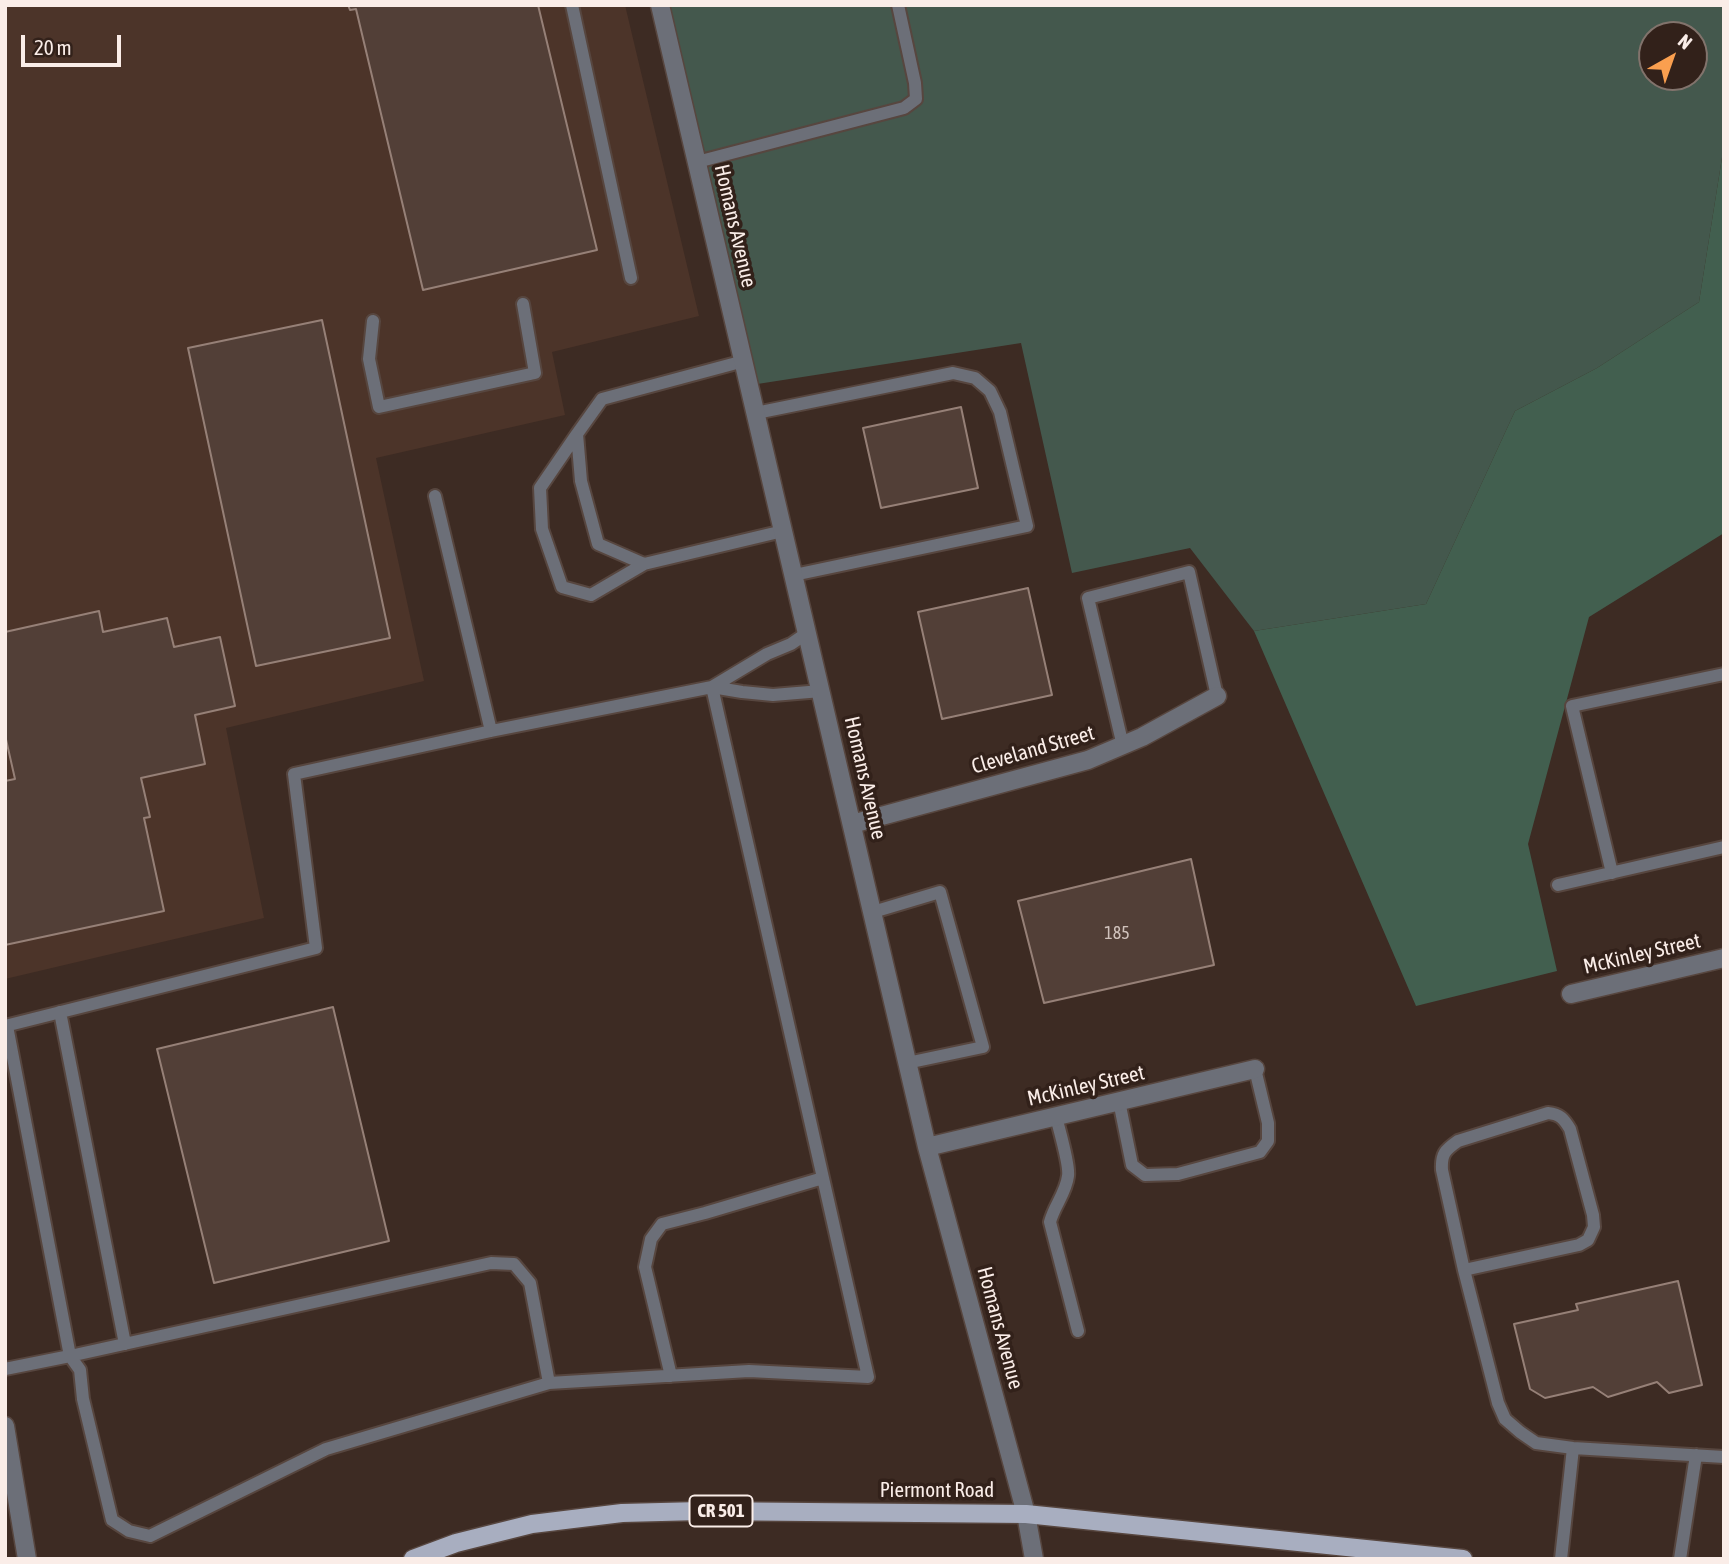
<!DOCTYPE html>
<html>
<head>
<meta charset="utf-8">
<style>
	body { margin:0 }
	#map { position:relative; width:1729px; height:1564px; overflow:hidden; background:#3d2b23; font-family:"Asap Condensed",sans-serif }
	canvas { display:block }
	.frame { position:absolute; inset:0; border:7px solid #faede8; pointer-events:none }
	.north { position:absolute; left:1638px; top:21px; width:70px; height:70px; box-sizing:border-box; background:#32211a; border:2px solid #82736c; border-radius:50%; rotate:40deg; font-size:19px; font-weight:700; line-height:28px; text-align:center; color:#faede8 }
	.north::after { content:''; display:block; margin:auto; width:24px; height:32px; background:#fa9f4f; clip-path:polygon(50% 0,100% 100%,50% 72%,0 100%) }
	.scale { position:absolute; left:21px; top:35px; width:100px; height:32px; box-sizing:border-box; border:4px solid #faede8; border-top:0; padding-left:9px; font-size:21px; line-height:24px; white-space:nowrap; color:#faede8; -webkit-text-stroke:5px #32211a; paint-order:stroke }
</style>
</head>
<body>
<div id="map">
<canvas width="1729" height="1564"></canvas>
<div class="frame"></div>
<div class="north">N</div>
<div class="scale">20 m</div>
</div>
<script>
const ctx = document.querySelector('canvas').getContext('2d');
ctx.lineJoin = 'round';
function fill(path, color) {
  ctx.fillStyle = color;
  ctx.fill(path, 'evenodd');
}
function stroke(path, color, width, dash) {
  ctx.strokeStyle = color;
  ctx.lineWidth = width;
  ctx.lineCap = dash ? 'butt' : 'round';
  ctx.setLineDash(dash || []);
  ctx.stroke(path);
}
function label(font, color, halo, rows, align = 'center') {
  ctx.font = font + ' "Asap Condensed",sans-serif';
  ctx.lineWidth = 7;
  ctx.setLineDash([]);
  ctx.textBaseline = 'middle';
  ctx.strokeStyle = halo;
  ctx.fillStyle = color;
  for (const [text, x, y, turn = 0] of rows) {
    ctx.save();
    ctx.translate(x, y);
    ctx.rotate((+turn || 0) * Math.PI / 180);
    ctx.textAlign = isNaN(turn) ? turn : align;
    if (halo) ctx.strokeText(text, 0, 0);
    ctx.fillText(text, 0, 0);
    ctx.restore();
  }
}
const built = new Path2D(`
	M5 5H625L699 316 552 352 565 415 376 458 424 681 226 728 264 918 5 979Z`);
const green = new Path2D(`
	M661 5H1724V145L1699 302 1597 368 1515 411 1426 604 1254 631 1190 548 1072 573 1021 343 751 385ZM1652 35H1694V77H1652Z`);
const forest = new Path2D(`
	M1724 145V533L1589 617 1528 844 1557 971 1416 1006 1254 631 1426 604 1515 411 1597 368 1699 302Z`);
const building = new Path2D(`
	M348 5H538L597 250 423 290 356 9 350 10Z
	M322 320 390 638 256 666 188 348Z
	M961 407 978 488 881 508 863 428Z
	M1028 588 1052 695 942 719 918 612Z
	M99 611 103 632 167 618 174 647 220 637 235 706 195 715 205 764 141 778 150 817 144 818 164 911 5 945V781L15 779 5 735V632Z
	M1191 859 1214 965 1044 1003 1018 901Z
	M333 1007 389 1241 214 1283 157 1049Z
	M1678 1281 1702 1385 1669 1393 1657 1382 1608 1397 1593 1387 1545 1398 1530 1389 1514 1324 1578 1310 1576 1304Z`);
const service = new Path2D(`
	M572 5 631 278
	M697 162 904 108 916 99 915 83 898 5
	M373 321 369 359 379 407 535 373 523 304
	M744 361 602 399 577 434 581 481 598 544 644 564 783 531
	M756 413 953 373 975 378 990 391 1000 412 1027 526 794 575
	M577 434 540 488 542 529 562 587 591 595 644 564
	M435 496 491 731
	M712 687 742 692 773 695 821 691
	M712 687 767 654 791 644 807 633
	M1123 746 1088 598 1189 572 1217 696
	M1612 873 1572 706 1724 674
	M1558 885 1724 847
	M873 912 940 892 983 1047 907 1063
	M60 1012 125 1344
	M5 1026 316 948 294 774 491 731 712 687 868 1377 749 1371 549 1383 326 1449 150 1536 129 1531 112 1520 83 1399 80 1370 70 1356 5 1369
	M7 1026 70 1356 491 1263 514 1264 530 1283 549 1383
	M1119 1101 1132 1165 1145 1175 1178 1174 1260 1152 1268 1141V1123L1255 1069
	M1056 1116C1059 1130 1070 1165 1068 1176 1066 1193 1054 1206 1050 1222L1078 1331
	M1464 1270 1579 1245 1588 1240 1594 1227 1593 1215 1570 1129C1564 1119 1560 1114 1548 1113L1458 1141C1445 1150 1441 1154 1442 1170L1464 1270 1498 1403 1505 1419 1520 1432 1536 1443 1573 1448 1724 1457
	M671 1376 645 1267 651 1239 662 1224 705 1213 823 1178
	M1561 1559 1573 1448
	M1680 1559 1696 1455`);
const minor = new Path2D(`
	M660 5 927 1147 1026 1514 1034 1559
	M852 824 1088 760 1142 737 1217 696
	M1571 994 1724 958
	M927 1147 1255 1069
	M5 1426 27 1559`);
const primary = new Path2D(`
	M413 1559 456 1543 532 1524 622 1513 700 1511 1026 1514 1463 1559`);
const numberNames = [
	["185",1117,933]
];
const shields = [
	[721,1511,63]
];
const shieldNames = [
	["CR 501",721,1511]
];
const streetNames = [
	["Homans Avenue",735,226,77],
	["Cleveland Street",1033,750,-16],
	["Homans Avenue",865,778,77],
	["McKinley Street",1642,954,-13],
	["McKinley Street",1086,1086,-13],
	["Homans Avenue",1000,1328,75],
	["Piermont Road",937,1490]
];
fill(built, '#4c3429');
fill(green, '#44584d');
fill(forest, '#425f4f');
fill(building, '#523f37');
stroke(building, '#968077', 2);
stroke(service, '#57463f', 16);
stroke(minor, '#57463f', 21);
stroke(primary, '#57463f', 21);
stroke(service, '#6c6f78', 12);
stroke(minor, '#6c6f78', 18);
stroke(primary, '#a8aec0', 18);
label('18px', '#d0c2bc', null, numberNames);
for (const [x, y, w] of shields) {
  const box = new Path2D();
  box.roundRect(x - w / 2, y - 15.5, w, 31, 5);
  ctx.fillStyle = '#32211a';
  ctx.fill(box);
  stroke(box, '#faede8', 2);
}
label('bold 19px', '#faede8', null, shieldNames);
label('21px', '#faede8', '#32211a', streetNames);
</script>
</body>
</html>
